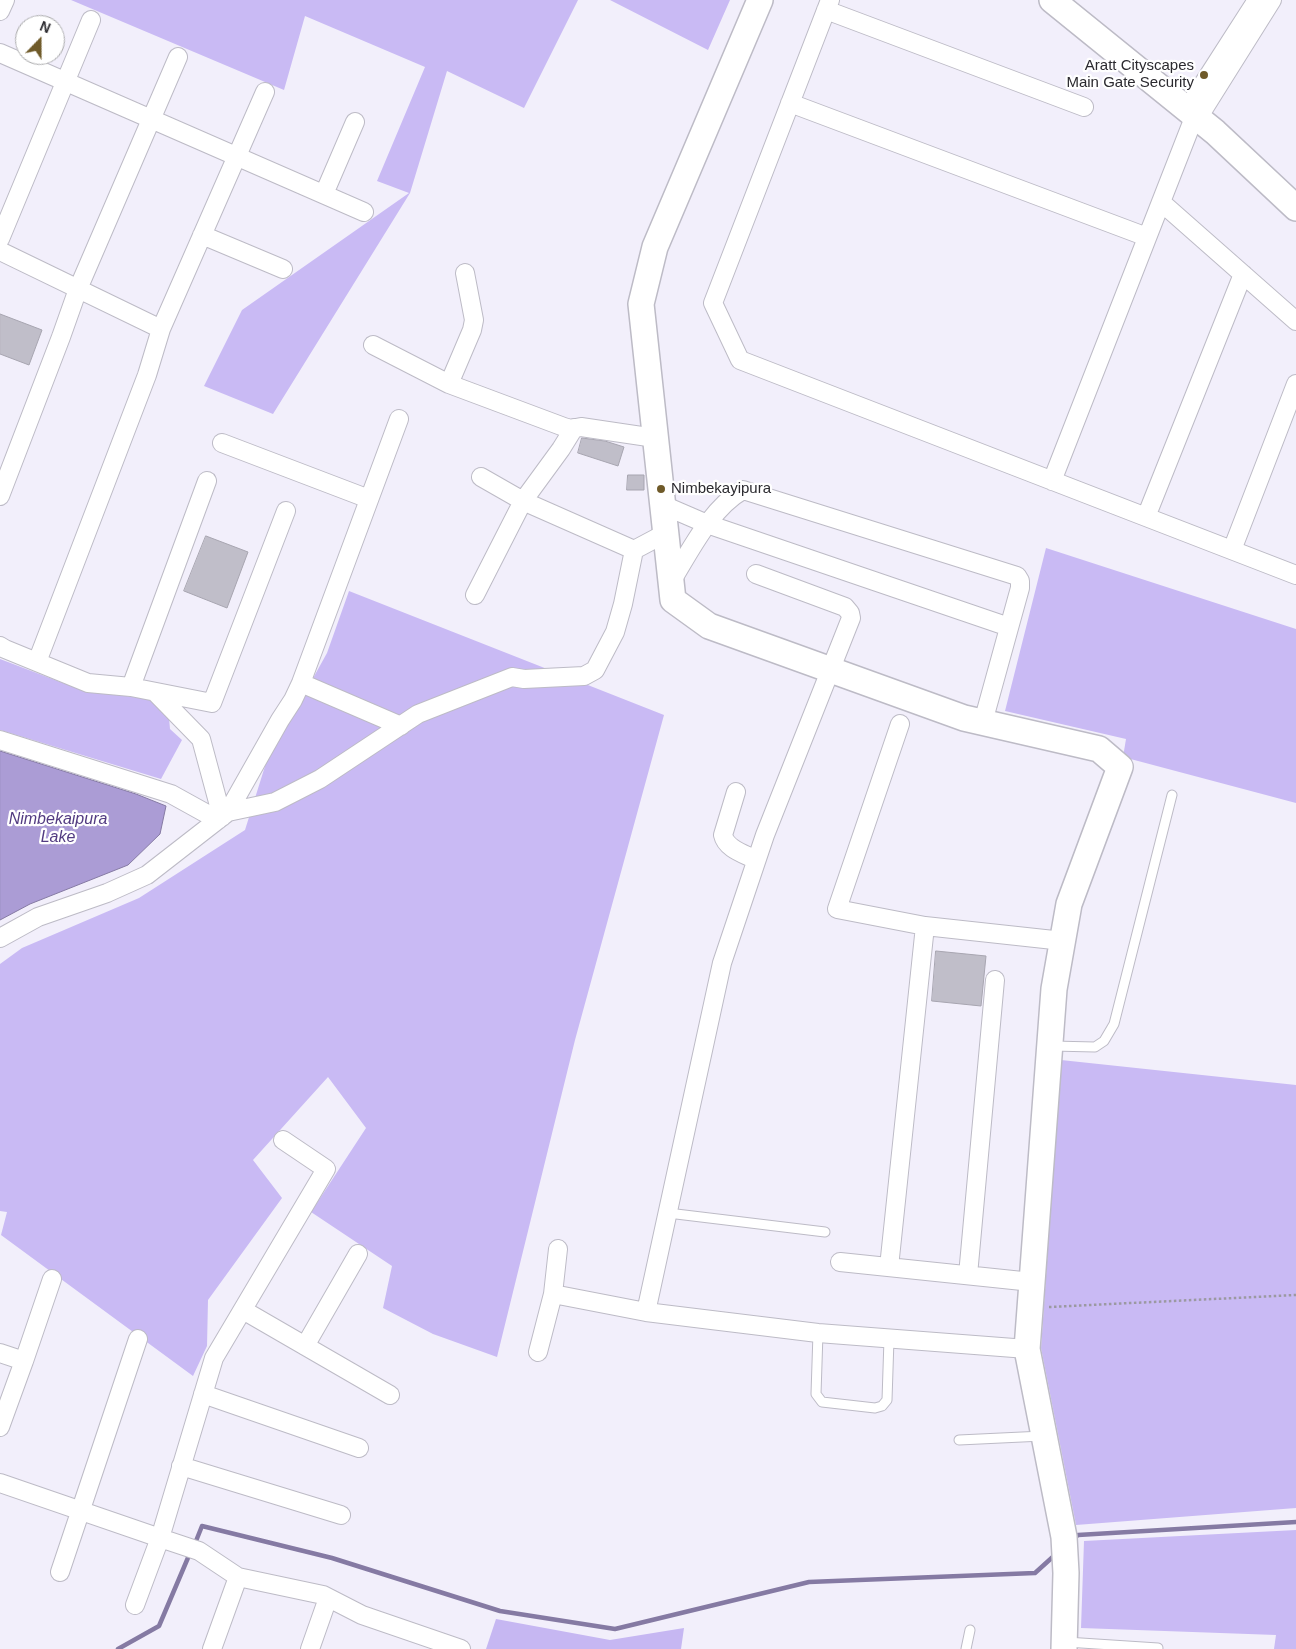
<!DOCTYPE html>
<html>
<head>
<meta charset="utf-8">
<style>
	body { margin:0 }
	#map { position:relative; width:1296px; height:1649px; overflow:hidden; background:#f2effb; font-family:Helvetica,sans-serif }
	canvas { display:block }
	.north { position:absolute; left:15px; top:15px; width:50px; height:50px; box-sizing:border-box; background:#fff; border:1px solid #aaaaac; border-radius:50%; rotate:22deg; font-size:14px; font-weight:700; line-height:20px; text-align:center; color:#2b2a2f }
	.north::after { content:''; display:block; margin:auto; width:18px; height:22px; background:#6f5a29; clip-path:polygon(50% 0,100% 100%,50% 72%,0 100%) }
</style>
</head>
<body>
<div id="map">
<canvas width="1296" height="1649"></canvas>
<div class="north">N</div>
</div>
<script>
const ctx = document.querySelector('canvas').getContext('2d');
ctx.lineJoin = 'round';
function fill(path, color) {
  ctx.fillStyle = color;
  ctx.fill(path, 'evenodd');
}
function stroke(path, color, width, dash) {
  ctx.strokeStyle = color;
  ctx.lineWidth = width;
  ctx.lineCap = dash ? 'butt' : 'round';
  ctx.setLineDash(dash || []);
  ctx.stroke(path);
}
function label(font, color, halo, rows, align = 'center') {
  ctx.font = font + ' Helvetica,sans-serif';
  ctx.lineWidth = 4.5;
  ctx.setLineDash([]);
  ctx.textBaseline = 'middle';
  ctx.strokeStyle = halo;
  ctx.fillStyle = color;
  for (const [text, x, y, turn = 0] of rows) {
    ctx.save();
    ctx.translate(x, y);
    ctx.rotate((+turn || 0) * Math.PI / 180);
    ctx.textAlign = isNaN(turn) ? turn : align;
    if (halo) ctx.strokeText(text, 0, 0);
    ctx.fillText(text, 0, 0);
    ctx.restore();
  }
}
const green = new Path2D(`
	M71 0H578L524 108 447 71 410 193 273 414 204 386 242 310 409 193 377 181 425 67 305 16 284 90Z
	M610 0H730L708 50Z
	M1046 548 1296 629V803L1123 757 1126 739 1005 711Z
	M349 591 664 715 575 1040 497 1357 433 1334 383 1308 392 1266 311 1212 366 1128 328 1077 253 1160 282 1198 208 1300 207 1346 193 1376 1 1235 7 1212 0 1211V964L22 948 139 898 245 830 266 763 327 653Z
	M0 659 76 688 152 700 169 718 170 729 182 740 161 779 0 730Z
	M1061 1060 1296 1085V1508L1076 1525 1041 1348Z
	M1296 1530V1649H1274L1276 1635 1081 1628 1084 1541Z`);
const forest = new Path2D(`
	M496 1619 610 1640 684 1628 681 1649H486Z`);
const water = new Path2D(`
	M0 751 136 794 166 806 160 834 128 865 30 904 0 920Z`);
const stream = new Path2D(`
	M1074 1539 1078 1535 1296 1522
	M194 1546 202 1526 332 1558 500 1611 615 1629 809 1582 1035 1573 1056 1554
	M118 1649 159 1626 190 1553`);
const building = new Path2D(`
	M0 314 42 330 29 365 0 354Z
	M582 438 605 441 624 447 618 466 578 453Z
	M628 475H644V490H627Z
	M206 536 248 552 227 608 184 591Z
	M936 951 986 956 981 1006 932 1001Z`);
const path = new Path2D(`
	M1049 1307 1296 1295`);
const lane = new Path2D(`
	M1052 1046 1095 1047 1104 1041 1114 1024 1172 795
	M668 1213 825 1232
	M818 1333 816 1394 822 1402 875 1408 882 1406 887 1400 889 1339
	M959 1440 1043 1436
	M1066 1642 1158 1648
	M966 1649 970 1630`);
const street = new Path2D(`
	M830 0 713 303 740 360 1296 575
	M826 10 1084 107
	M0 11 5 0
	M0 53 364 212
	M790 103 1147 237
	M1187 109 1257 0
	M1198 118 1272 0
	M324 194 355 122
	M1161 202 1296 321
	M202 235 283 269
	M0 239 91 20
	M0 251 161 329
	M373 345 449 384 564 427 571 429 581 427 655 438
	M449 384 472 330 474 320 465 273
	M222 443 369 499
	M481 477 523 501 634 550
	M1052 481 1195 115
	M0 496 61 337 78 289 178 57
	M663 505 707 524 1009 627
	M1146 517 1243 274
	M1232 550 1296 384
	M671 582C690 551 711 508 743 490L1017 576 1020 581V588L983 722
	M475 595 523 501 561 449 574 428
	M0 646 5 649 88 683 131 687 212 703 286 511
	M37 662 147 375 161 329 265 92
	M301 683 401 726
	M131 687 207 481
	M155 692 201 739 222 817
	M0 740 171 794 218 820
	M736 792 723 835C726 849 745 854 756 860
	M228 812 280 720 293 700 301 683 399 419
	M925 926 1063 941
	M0 938 38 917 107 893 147 875 228 812 275 802 320 779 418 714 512 677 524 679 584 676 595 670 615 632 623 604 634 550 666 533
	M840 1262 1032 1282
	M889 1267 925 926 837 909 900 724
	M968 1275 995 980
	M553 1294 646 1312 818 1333 1027 1349
	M243 1310 390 1395
	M646 1312 722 963 765 835 851 618 850 613 845 607 756 574
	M305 1346 358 1254
	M538 1352 553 1294 558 1249
	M0 1353 24 1361 0 1427
	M24 1361 52 1279
	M203 1394 359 1448
	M181 1466 341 1515
	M0 1483 160 1538 214 1358 326 1169 283 1140
	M60 1572 138 1339
	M135 1605 160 1538 199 1551 238 1577 323 1595 362 1615 461 1649
	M212 1649 238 1577
	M310 1649 328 1598`);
const secondary = new Path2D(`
	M760 0 655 247 641 304 673 600 709 626 964 718 1099 749 1120 767 1069 904 1054 989 1027 1349 1064 1537 1066 1573 1064 1649
	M1052 0 1215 132 1296 208`);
const markers = [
	[1204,75,5,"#6f5a29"],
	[661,489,5,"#6f5a29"]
];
const poiNames = [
	["Aratt Cityscapes",1194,66],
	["Main Gate Security",1194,83],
	["Nimbekayipura",671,489,"left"]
];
const waterNames = [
	["Nimbekaipura",58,820],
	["Lake",58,838]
];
fill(green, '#c9baf4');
fill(forest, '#c6b7f2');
fill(water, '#ab9cd5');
stroke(water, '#857aa3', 1);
stroke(stream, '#857aa3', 4.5);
fill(building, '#c0bec9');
stroke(building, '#a7a5b0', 1);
stroke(lane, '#bdbbc6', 11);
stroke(street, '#bdbbc6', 20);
stroke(secondary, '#bdbbc6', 28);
stroke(path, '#9b99a1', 2.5, [2.5, 2.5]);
stroke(lane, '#fff', 9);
stroke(street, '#fff', 18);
stroke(secondary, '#fff', 25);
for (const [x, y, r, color] of markers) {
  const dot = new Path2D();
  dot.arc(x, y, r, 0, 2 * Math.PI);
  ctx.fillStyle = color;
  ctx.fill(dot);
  stroke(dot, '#fff', 2);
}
label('15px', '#2b2a2f', '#fff', poiNames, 'right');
label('italic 16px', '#523b81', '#fff', waterNames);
</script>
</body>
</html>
